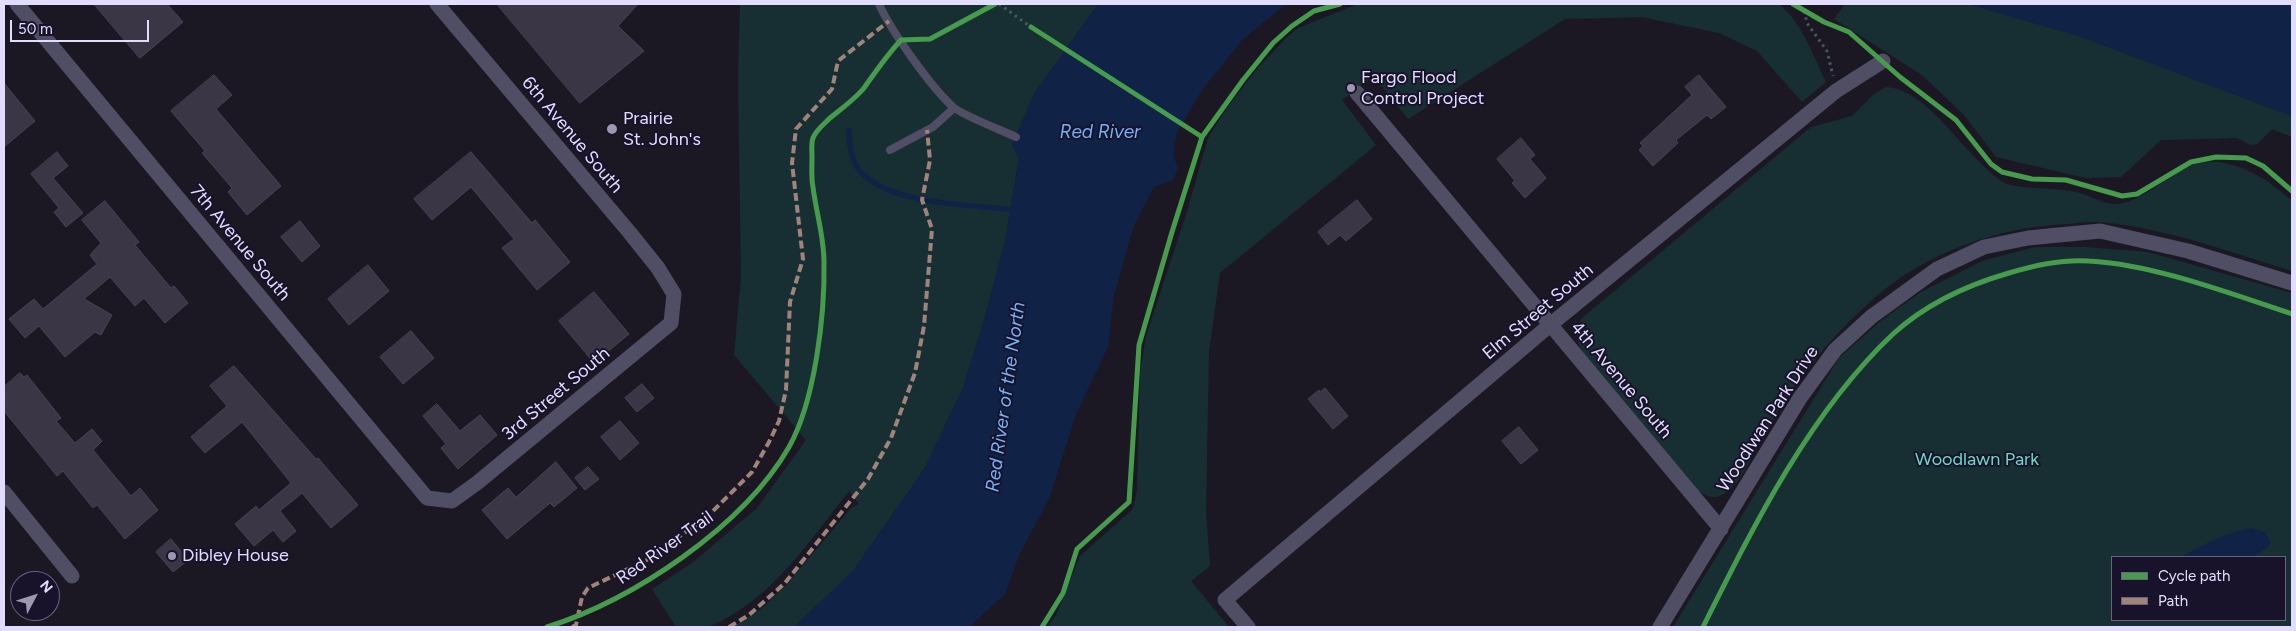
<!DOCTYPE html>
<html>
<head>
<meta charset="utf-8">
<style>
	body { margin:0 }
	#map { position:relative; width:2296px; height:631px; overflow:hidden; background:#1b1824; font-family:Figtree,sans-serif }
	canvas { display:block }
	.frame { position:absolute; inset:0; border:5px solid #e2ddfd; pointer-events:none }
	.legend { position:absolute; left:2111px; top:556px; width:175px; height:65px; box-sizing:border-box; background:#18122a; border:1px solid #69637e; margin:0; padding:6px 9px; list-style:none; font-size:15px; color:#e2ddfd }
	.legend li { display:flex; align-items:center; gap:10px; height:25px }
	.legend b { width:25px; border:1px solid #69637e }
	.north { position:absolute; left:10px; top:571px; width:50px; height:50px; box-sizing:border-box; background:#18122a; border:1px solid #69637e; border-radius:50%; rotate:50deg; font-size:14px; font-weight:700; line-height:20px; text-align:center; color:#e2ddfd }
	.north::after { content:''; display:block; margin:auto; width:18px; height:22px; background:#9c98b1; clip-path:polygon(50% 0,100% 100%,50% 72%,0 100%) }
	.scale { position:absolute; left:10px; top:20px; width:139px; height:22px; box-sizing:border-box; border:2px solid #e2ddfd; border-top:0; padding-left:6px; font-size:15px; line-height:18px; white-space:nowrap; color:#e2ddfd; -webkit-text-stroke:4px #18122a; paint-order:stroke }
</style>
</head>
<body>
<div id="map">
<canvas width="2296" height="631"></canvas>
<div class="frame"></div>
<ul class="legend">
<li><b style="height:6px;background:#469c4c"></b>Cycle path</li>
<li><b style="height:6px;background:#a18479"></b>Path</li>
</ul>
<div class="north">N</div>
<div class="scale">50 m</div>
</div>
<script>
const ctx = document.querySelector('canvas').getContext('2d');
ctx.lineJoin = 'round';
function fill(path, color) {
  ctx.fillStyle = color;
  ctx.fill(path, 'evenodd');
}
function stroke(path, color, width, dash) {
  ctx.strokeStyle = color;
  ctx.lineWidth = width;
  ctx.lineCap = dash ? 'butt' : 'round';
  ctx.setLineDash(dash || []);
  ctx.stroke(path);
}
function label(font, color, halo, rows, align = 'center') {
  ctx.font = font + ' Figtree,sans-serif';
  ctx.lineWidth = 4;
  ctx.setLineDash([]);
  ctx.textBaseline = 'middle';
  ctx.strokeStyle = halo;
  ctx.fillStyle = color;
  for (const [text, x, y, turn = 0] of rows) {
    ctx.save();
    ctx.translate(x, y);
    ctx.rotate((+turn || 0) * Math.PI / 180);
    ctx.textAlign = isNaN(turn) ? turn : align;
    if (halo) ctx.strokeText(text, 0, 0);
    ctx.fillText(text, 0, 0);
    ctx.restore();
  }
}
const green = new Path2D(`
	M740 4H1098L1034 94 1012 145 1019 158 1005 241 985 317 963 388 925 468 853 571 794 627H733L762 608 788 583 851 508 859 504 849 491C809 541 771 601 710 626 701 630 686 627 676 627L652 589 692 563 757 508 806 440 734 355 741 277 738 78Z
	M1358 4H1779C1803 24 1813 55 1826 82L1802 102 1757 51 1719 33 1642 17 1565 19 1408 119 1374 76 1342 100 1376 145 1220 273 1209 351 1206 512 1210 566 1191 581 1229 627H1047L1056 615 1080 556 1133 509 1137 491 1140 372 1146 336 1186 215 1208 138 1227 108 1256 70 1287 37 1298 28Z
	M1845 4H1968L2079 36 2292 116V137L2272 129 2257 144 2250 145 2237 138 2161 140 2121 177 2086 178 1996 157 1965 116 1922 75 1834 19Z
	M1886 87C1930 89 1968 162 2005 183 2017 189 2060 188 2076 192 2089 195 2100 203 2112 204 2124 206 2141 196 2151 190 2164 182 2176 173 2190 166 2224 151 2268 178 2292 201V271C2229 252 2164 227 2098 222 2088 221 2078 223 2068 224 1997 227 1924 253 1871 301 1843 326 1817 355 1795 385 1783 402 1772 421 1761 440 1751 458 1741 484 1722 495 1711 501 1701 493 1692 486L1586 357C1577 343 1573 334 1582 318L1811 127 1852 116 1874 94Z
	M2035 247H2086L2148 252 2292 293V627H1673L1839 358 1882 320 1921 292 1982 261ZM2112 557H2285V620H2112Z`);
const water = new Path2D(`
	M1098 4H1286L1243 39 1202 90 1177 132 1173 155 1178 168 1173 180 1154 187 1134 225 1114 295 1108 347 1076 414 1049 499 1020 553 1005 594 969 627H794L853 571 925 468 963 388 985 317 1005 241 1019 159 1012 145 1034 94Z
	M1968 4H2292V116L2079 36Z
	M2251 528 2265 532 2271 542 2267 548 2252 557H2182C2203 544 2227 532 2251 528Z`);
const stream = new Path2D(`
	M849 130C849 143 850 156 857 167 881 204 969 205 1009 209`);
const building = new Path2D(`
	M94 4H167L183 22 140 58Z
	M497 4H638L618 26 644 51 580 103Z
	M214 75 232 95 216 109 281 186 247 215 228 192 232 188 202 153 205 151 171 111Z
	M1699 75 1726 107 1711 119 1707 115 1676 140 1678 143 1653 166 1639 150 1643 146 1640 143 1692 95 1685 87Z
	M4 83 35 121 4 147Z
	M1521 138 1535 155 1530 159 1546 178 1525 198 1512 183 1515 181 1497 159Z
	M57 152 68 166 53 178 83 213 66 227 54 212 59 208 31 174Z
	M471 152 532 223 535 220 570 262 537 290 502 248 514 239 471 187 432 220 414 199Z
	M1357 200 1372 219 1346 241 1340 235 1328 245 1318 232Z
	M105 201 139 242 135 245 171 288 174 286 188 303 165 323 144 298 135 306 110 277 84 299 112 315 101 335 95 332 65 357 39 326 25 338 9 319 34 299 43 309 97 264 90 255 101 243 82 220Z
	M300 221 320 246 302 262 281 237Z
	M368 265 389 291 349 325 328 299Z
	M594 292 629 334 594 363 559 321Z
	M411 331 434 358 403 384 380 357Z
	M234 366 316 459 318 458 358 505 331 528 302 493 280 511 296 531 283 542 273 530 254 546 235 524 256 506 259 510 291 483 242 422 205 453 191 437 227 406 210 386Z
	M20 373 24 377 27 375 61 418 56 421 75 443 92 429 102 441 93 450 131 496 140 488 158 510 125 539 97 505 93 508 63 471 57 476 4 411V387Z
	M642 384 654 398 637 412 625 398Z
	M1325 388 1348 416 1333 429 1308 399 1319 390 1320 392Z
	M437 404 460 431 480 415 497 435 458 469 441 448 446 444 423 416Z
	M620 421 639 443 620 460 601 437Z
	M1519 427 1538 450 1521 464 1502 441Z
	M556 462 577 488 554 507 550 503 507 539 482 510 508 488 516 497Z
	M588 467 599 479 585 490 575 478Z
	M171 539 188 560 173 572 156 552Z`);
const path = new Path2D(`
	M999 4 1031 27
	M1804 11 1807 23 1827 51 1833 76`);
const lane = new Path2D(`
	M879 4C891 31 931 87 953 107 964 116 1001 130 1016 137
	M890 150 933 127 954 108`);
const street = new Path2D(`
	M17 4 427 498 452 501 477 483 671 323 674 294 658 268 630 233 437 4
	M1357 93 1721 529
	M4 492 72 576
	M1248 627 1225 600 1550 325 1836 91 1883 61
	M1660 627 1800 398 1835 350 1871 317 1937 269 1984 247 2028 238 2100 231 2188 251 2292 283`);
const quiet = new Path2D(`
	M572 627 576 625 582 597 588 588 651 558 667 544 703 521 752 472 769 442 779 421 786 390 790 302 803 259 792 163 796 129 832 89 838 61 889 21
	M729 627 749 615 785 583 868 479 891 438 915 373 924 326 932 229 922 200 930 160 927 130`);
const cycleway = new Path2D(`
	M1793 4 1824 22 1849 32 1900 77 1956 120 1991 164 2002 172 2032 179 2066 180 2122 196 2137 194 2191 162 2216 157 2246 158 2263 166 2292 191
	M1031 27 1202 137
	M547 627C633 600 743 527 789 447 815 401 825 315 824 262 824 237 816 212 813 187 811 178 812 167 812 157 812 152 811 143 813 138 816 130 824 124 830 118 841 109 855 99 864 88 876 71 887 55 901 40L930 39 995 4
	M1042 627 1063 593 1077 549 1129 502 1139 345 1172 232 1202 137 1243 80 1273 43 1292 26 1314 11 1340 4
	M1703 627C1753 527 1810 412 1893 334 1926 304 1967 285 2009 273 2035 265 2062 259 2089 261 2152 264 2232 294 2292 314`);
const markers = [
	[1351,88,5,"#9c98b1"],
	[612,129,6,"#9c98b1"],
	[172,556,5,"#9c98b1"]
];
const poiNames = [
	["Fargo Flood",1361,78],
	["Control Project",1361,99],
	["Prairie",623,119],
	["St. John's",623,140],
	["Dibley House",182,556]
];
const streetNames = [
	["6th Avenue South",572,135,50],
	["7th Avenue South",240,243,50],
	["Elm Street South",1538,312,-40],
	["4th Avenue South",1621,380,50],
	["3rd Street South",556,394,-40],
	["Woodlwan Park Drive",1768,419,-57],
	["Red River Trail",665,548,-35]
];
const parkNames = [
	["Woodlawn Park",1977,460]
];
const waterNames = [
	["Red River",1100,132],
	["Red River of the North",1006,397,-82]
];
fill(green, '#172f32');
fill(water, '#112247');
stroke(stream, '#112247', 5.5);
fill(building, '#3a3645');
stroke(building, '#484357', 1);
stroke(path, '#4b5664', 3, [2.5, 4]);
stroke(lane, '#504e64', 8);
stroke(street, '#504e64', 15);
stroke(quiet, '#a18479', 4, [8, 4]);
stroke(cycleway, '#469c4c', 5);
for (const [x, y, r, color] of markers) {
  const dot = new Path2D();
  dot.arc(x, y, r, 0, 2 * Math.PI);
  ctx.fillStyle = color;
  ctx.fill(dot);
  stroke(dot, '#18122a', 2);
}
label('18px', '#e2ddfd', '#18122a', poiNames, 'left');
label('18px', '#e2ddfd', '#18122a', streetNames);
label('18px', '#6bdbc5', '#18122a', parkNames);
label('italic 19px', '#71b2f8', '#18122a', waterNames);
</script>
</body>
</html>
